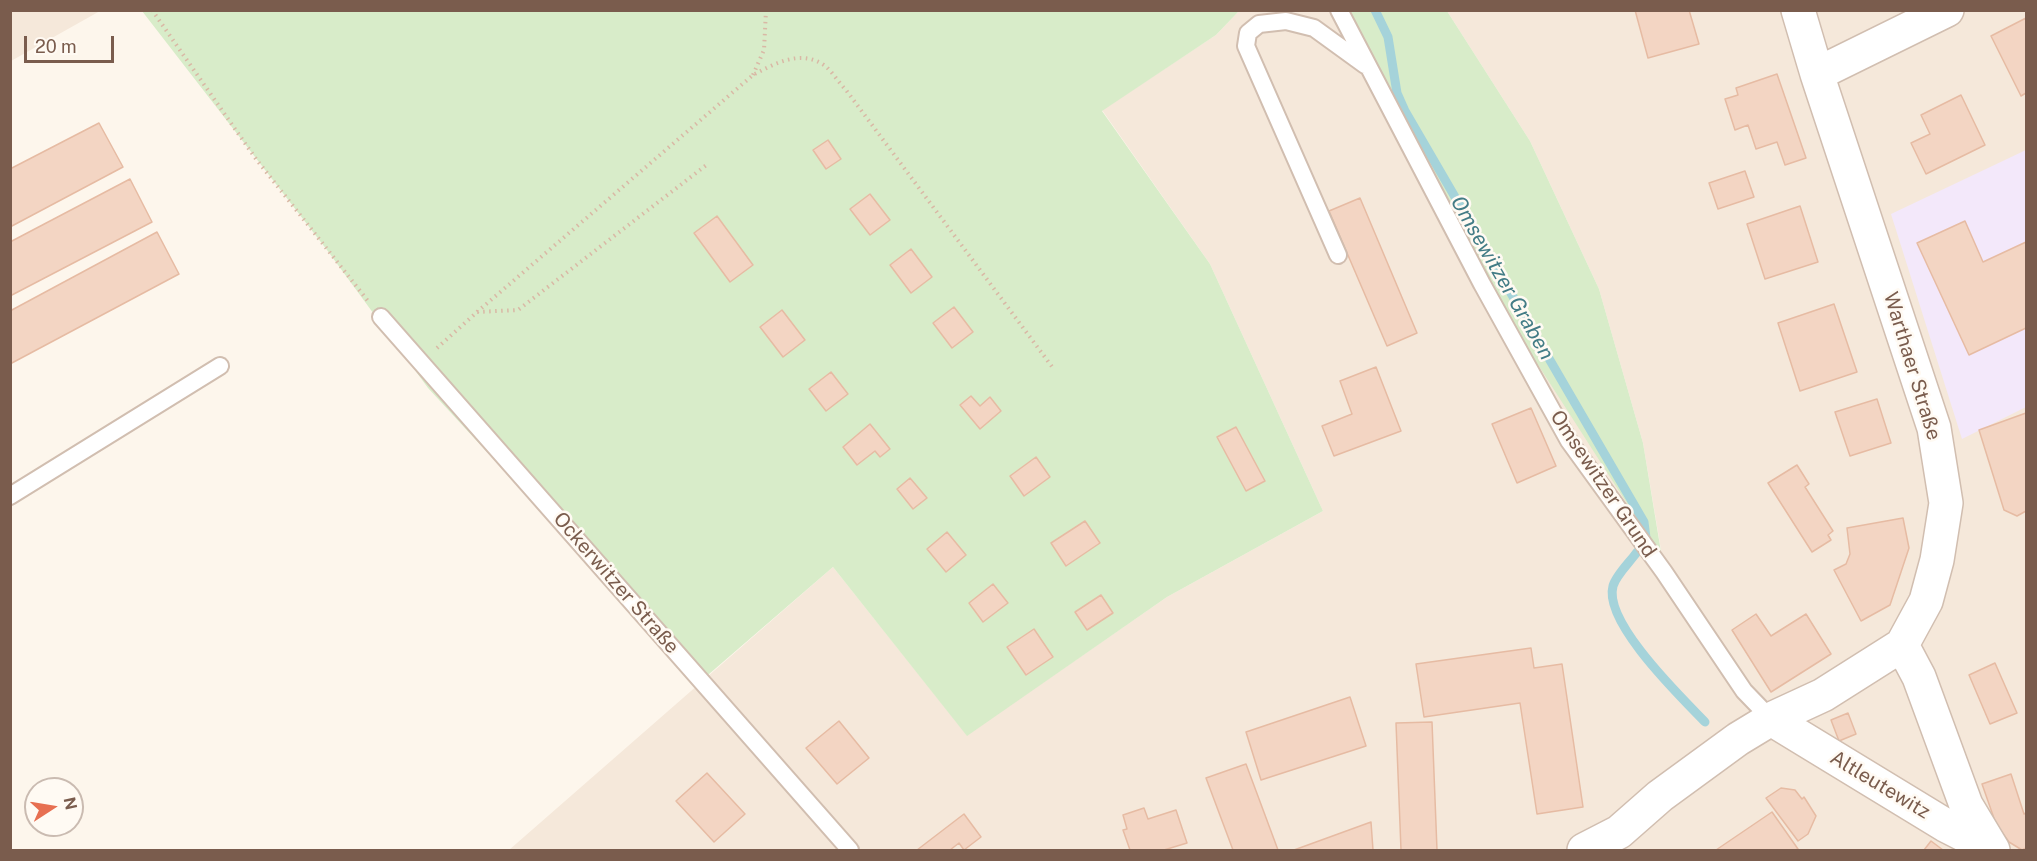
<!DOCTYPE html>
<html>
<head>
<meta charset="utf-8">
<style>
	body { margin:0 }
	#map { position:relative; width:2037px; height:861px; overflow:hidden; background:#fdf6ec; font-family:"Public Sans",sans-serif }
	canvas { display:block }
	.frame { position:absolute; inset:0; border:12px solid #7a5c4d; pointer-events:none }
	.north { position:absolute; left:24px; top:777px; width:60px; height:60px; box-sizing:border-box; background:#fffaf3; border:2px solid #cabbb1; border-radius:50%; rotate:78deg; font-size:16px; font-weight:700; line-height:24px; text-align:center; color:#7a5c4d }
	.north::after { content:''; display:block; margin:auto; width:21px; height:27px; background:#e76f51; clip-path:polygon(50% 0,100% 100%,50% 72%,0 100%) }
	.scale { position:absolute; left:24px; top:36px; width:90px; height:27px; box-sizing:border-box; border:3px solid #7a5c4d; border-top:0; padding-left:8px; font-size:18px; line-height:21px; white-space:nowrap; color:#7a5c4d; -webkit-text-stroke:4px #fffaf3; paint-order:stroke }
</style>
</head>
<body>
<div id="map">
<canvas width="2037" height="861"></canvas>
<div class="frame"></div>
<div class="north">N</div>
<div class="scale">20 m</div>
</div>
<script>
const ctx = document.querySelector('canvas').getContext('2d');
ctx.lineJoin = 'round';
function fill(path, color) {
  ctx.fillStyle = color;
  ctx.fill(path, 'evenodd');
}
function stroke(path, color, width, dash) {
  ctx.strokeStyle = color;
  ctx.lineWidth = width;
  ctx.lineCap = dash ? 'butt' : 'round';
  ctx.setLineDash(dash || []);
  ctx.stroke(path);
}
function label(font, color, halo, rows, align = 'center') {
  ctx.font = font + ' "Public Sans",sans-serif';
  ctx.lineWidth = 5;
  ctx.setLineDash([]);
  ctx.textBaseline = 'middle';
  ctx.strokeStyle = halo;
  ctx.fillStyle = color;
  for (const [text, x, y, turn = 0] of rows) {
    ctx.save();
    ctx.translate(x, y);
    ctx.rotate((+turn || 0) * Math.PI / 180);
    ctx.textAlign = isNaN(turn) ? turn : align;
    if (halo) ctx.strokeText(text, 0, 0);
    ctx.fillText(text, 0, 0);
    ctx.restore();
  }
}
const residential = new Path2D(`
	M11 10H100V11L11 61Z
	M1239 11H1347L1662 556 1643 443 1599 289 1530 141 1447 11H2026V850H509L833 567 967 735 1167 597 1323 511 1210 264 1102 110 1216 35Z`);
const education = new Path2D(`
	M2026 150V407L1962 439 1891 214Z`);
const green = new Path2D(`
	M142 11H1239L1216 35 1102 111 1210 264 1323 511 1167 597 967 736 833 567 694 687 510 477 428 388 327 250Z
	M1347 11H1447L1530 141 1599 289 1643 443 1662 558 1517 332 1423 159Z`);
const stream = new Path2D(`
	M1375 10 1388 37 1397 93 1405 111 1633 503 1644 522 1646 538
	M1637 552C1630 562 1616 575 1613 586 1603 622 1681 697 1705 722`);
const building = new Path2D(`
	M1635 10H1689L1699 44 1648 58Z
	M2026 18V93L2021 96 1991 36Z
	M1777 74 1806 158 1785 165 1777 142 1756 149 1748 125 1735 130 1725 99 1738 95 1736 88Z
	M1961 95 1985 145 1926 174 1911 143 1930 134 1921 115Z
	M99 123 123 167 10 227V169Z
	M828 140 841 159 826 169 813 150Z
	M1745 171 1754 197 1718 209 1709 183Z
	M130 179 152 222 10 296V242Z
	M870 194 890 220 870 235 850 209Z
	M1360 198 1417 333 1387 346 1329 211Z
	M1800 206 1818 262 1765 279 1747 224Z
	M717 216 753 265 730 282 694 233Z
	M1965 221 1983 262 2026 242V328L1969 355 1917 243Z
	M157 232 179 274 10 364V311Z
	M911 249 932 277 911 293 890 265Z
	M1834 304 1857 372 1800 391 1778 323Z
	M954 307 973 332 952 348 933 323Z
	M782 310 805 340 783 357 760 327Z
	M1376 367 1401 431 1334 456 1322 426 1352 414 1340 381Z
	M831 372 848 394 826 411 809 389Z
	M971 396 980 406 990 397 1001 411 980 429 960 405Z
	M1877 399 1891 443 1850 456 1835 412Z
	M1531 408 1556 466 1517 483 1492 424Z
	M2026 413V511L2017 516 2004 510 1979 430Z
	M870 424 890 449 880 457 875 451 857 465 843 447Z
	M1236 427 1265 481 1246 491 1217 437Z
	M1036 457 1050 477 1024 496 1010 476Z
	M1797 465 1809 484 1805 487 1833 531 1828 535 1831 540 1812 552 1768 483Z
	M910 478 927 498 913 509 897 489Z
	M1903 518 1909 548 1890 605 1861 621 1834 570 1846 564 1850 554 1847 528Z
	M1085 521 1100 543 1066 566 1051 543Z
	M947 532 966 555 946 572 927 549Z
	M993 584 1008 603 983 622 969 603Z
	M1101 595 1113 613 1087 630 1075 612Z
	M1756 614 1771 636 1806 614 1831 654 1771 692 1732 630Z
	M1034 629 1053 657 1026 675 1007 647Z
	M1531 648 1534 668 1562 664 1583 807 1537 814 1520 703 1424 717 1416 664Z
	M1995 663 2017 713 1990 724 1969 675Z
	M1350 697 1366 746 1261 780 1246 732Z
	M1848 713 1856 734 1839 741 1831 720Z
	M839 721 869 758 837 784 806 748Z
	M1432 722 1437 850H1401L1396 723Z
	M1246 764 1278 850H1233L1206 778Z
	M707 773 745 814 714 842 676 801Z
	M2011 774 2024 814 2026 813V848L2022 850 2009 842 1996 824 1982 784Z
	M1781 788 1795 790 1802 799 1804 797 1816 816 1808 834 1798 841 1766 798Z
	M1144 808 1148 819 1176 810 1187 843 1164 850H1130L1123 830 1127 829 1123 815Z
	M1772 812 1798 849 1795 850H1716Z
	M964 814 981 837 964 850 959 843 950 850H917Z
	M1371 822 1373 850H1294Z
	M1931 841 1943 850H1924Z`);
const path = new Path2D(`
	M152 10 256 159 368 301
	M753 75 764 50 766 10
	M477 312 753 75C774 64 800 49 824 65 832 71 839 83 846 90L1053 368
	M437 348 477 312 518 310 709 163`);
const lane = new Path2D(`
	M1339 10 1482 284 1569 441 1664 572 1744 691 1771 719
	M1338 255 1246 46 1248 33 1259 24 1286 21 1314 28 1365 65
	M381 317 850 850
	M10 496 220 366`);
const street = new Path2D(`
	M1817 74 1947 10
	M1902 645 1919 677 1966 805 1993 850
	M1771 719 1945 825 1990 848
	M1584 850 1619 832 1660 796 1738 739 1771 719 1823 695 1902 645 1926 601 1937 560 1946 503 1934 428 1817 74 1798 10`);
const streetNames = [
	["Warthaer Straße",1912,366,73],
	["Omsewitzer Grund",1603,484,56],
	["Ockerwitzer Straße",616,583,49],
	["Altleutewitz",1880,785,31]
];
const waterNames = [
	["Omsewitzer Graben",1502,278,60]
];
fill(residential, '#f5e8da');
fill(education, '#f3e8fa');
fill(green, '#d8ecc9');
stroke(stream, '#a5d3da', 9);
fill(building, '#f3d5c3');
stroke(building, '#e6bba3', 1.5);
stroke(lane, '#d1beb0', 20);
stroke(street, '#d1beb0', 36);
stroke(path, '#d9b8a5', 4, [1.5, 4.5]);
stroke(lane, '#fff', 16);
stroke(street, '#fff', 33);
label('20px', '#7a5c4d', '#fffaf3', streetNames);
label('italic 21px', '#437c86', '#fffaf3', waterNames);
</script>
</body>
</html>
